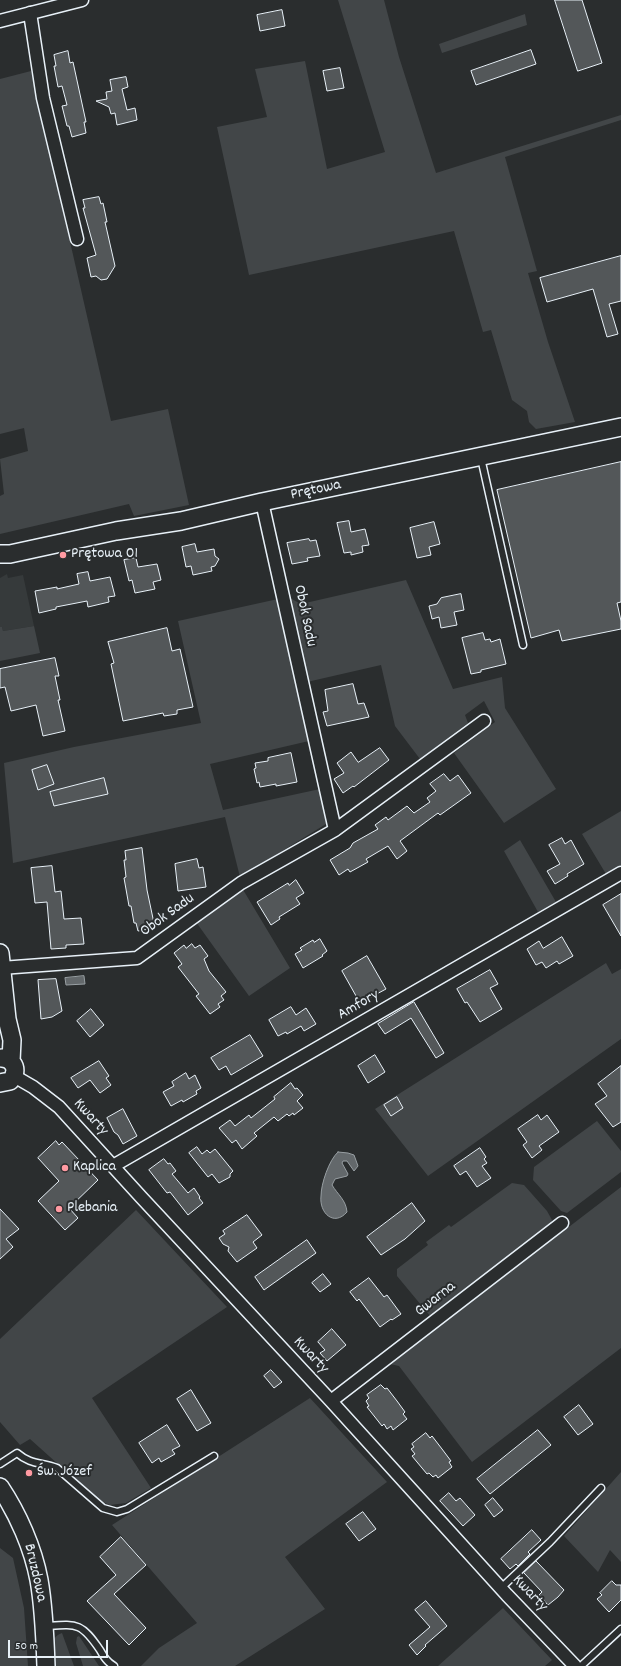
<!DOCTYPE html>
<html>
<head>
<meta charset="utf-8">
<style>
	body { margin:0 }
	#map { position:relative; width:621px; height:1666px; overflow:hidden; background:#2a2d2e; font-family:Dekko,sans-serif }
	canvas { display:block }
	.scale { position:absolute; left:8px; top:1640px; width:100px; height:18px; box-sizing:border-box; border:2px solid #e8f1f8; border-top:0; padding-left:5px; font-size:12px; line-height:14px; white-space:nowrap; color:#e8f1f8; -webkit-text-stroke:3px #2a2d2e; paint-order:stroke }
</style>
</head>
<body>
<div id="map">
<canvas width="621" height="1666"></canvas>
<div class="scale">50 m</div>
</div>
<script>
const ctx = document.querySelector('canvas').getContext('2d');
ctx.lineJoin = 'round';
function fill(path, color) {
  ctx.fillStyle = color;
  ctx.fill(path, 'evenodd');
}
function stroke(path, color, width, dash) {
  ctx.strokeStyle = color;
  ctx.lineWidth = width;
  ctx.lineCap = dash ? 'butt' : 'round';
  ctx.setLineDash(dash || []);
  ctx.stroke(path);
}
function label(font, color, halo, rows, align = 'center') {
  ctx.font = font + ' Dekko,sans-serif';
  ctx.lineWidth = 4;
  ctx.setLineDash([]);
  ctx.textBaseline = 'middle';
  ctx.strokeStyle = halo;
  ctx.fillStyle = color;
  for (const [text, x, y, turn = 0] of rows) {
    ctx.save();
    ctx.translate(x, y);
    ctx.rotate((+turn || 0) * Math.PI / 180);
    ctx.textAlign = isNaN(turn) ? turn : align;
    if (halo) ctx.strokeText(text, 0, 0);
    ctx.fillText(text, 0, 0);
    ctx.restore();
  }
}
const built = new Path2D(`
	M7 574 8 578 23 575 34 626 3 631 2 627H0V578Z`);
const green = new Path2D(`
	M338 0H384L399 57 436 173 621 115V120L505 157 537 271 528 273 548 342 575 422 536 429 529 422 527 411 512 400 491 330 483 332 454 231 249 275 217 127 267 117 255 69 305 61 327 169 385 152Z
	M525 14 527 25 442 53 439 44Z
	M31 71 111 421 168 409 189 505 134 516 129 504 0 534V496L4 494 0 459 28 451 24 428 0 434V79Z
	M406 580 453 689 502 677 505 708 556 789 504 823 454 753 495 722 484 701 465 715 468 723 420 759 395 726 381 665 307 682 288 597 301 604Z
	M278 599 309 741 210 764 223 810 320 789 326 824 240 877 225 817 13 863 4 763 74 747 201 723 178 621Z
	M34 626 40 653 0 661V627H2L3 631Z
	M621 811V865L606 874 582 834Z
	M520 840 556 902 538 912 504 851Z
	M242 888 290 968 249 996 196 922Z
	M606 963 612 974 621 969V1039L428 1176 375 1109Z
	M597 1121 621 1151V1172L567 1213 561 1211 533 1180 534 1167Z
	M512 1183 524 1185 547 1211 552 1220 548 1229 431 1317 397 1276V1269L428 1245 426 1242 449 1225 451 1227Z
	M621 1187V1348L472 1462 399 1366 390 1364Z
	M136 1210 227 1307 92 1398 151 1488 126 1503 110 1505 98 1500 30 1439 20 1445 0 1422V1339Z
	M310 1398 387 1482 285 1557 325 1609 235 1666H141L159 1648 197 1623 112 1525Z
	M621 1472V1562L610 1550 598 1572 564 1536Z
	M0 1548 13 1558 24 1608 28 1666H0Z
	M503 1608 552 1660 545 1666H438Z
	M62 1633 74 1666H53C52 1654 48 1638 62 1633Z
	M79 1636 99 1666H83L76 1643 77 1637Z`);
const water = new Path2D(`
	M84 976 85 984 66 985 65 978Z
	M338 1152 348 1153 354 1155 358 1166 354 1171 347 1161H343L342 1163 348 1174 347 1176 335 1179 332 1185C338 1195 346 1200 347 1212 334 1227 319 1213 321 1196 321 1184 329 1160 338 1152Z`);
const building = new Path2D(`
	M555 0H582L602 63 578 71Z
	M282 10 285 26 260 31 257 15Z
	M531 50 536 64 476 85 471 71Z
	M68 51 70 63 73 62 86 122H84L86 133 72 137 69 126H67L62 106 67 105 62 86 58 87 54 66H56L54 55Z
	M340 68 344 88 327 91 323 71Z
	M126 77 128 87 122 89 127 110 135 108 137 120 117 125 115 113 111 114 109 107 96 101 107 99 106 92 112 91 110 80Z
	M99 197 101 204 103 203 107 222H105L115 266 107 279 101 280 96 276 91 277 87 258 96 255 83 208H85L83 200Z
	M621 256V301L609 304 618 334 607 337 593 289 547 302 540 278Z
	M621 462V602L617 603 621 621V629L562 641 559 630 531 638 497 490Z
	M349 521 351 532 365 529 369 545 362 546 363 552 351 555V552L344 553 337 523Z
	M434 522 440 544 429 547 431 555 417 558 410 528Z
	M309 539 310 541 316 540 320 556 307 558 308 561 292 564 287 543Z
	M195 544 197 552 214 549 215 556 219 559 215 566 211 567 212 571 193 575 191 566 186 567 182 547Z
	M136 558 138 567 157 564 161 580 153 582 155 589 135 593 132 580 129 581 124 560Z
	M88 572 90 581 110 577 115 596 108 597 109 602 88 607 87 601 56 607V609L39 613 35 591 57 587V589L79 584 77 574Z
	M461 594 464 610 454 612 457 625 441 628 439 617 432 619 429 606 437 604 441 598Z
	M167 628 172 651 180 649 193 707 177 710V714L164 716 163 713 123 721 111 664 114 663 108 642Z
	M483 633 485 640 490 639 491 642 500 639 506 664 481 670V672L471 674 462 638Z
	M55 658 59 676H55L60 700H58L65 731 43 736 36 705 11 711 5 687 0 688V669Z
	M353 684 358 704 364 703 369 717 327 726 323 712 328 711 325 690Z
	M380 748 389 760 354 787 353 786 343 793 334 779 344 773 337 763 351 752 358 762Z
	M291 753 297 782 276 786V784L260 787 259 782 257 783 254 769 256 768 255 763 268 761V758Z
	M47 765 54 784 38 790 32 770Z
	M444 774 450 781 458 775 471 793 440 815 438 813 400 841 407 851 397 859 388 846 366 859 368 862 350 872 348 869 339 875 330 860 350 848 353 843 378 829 375 825 386 817 388 820 407 806 414 813 430 802 427 798 436 791 430 784Z
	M104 778 108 794 54 806 50 792Z
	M562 838 565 844 571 840 584 864 567 874 568 876 555 884 547 871 560 864 549 845Z
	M142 848 147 890 155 928 138 931 136 923H134L131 906H129L124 878 126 877 124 860H126L125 851Z
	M197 859 199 868 203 867 206 887 178 891 175 864Z
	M52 866 55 892 61 891 64 919 81 918 84 944 66 945V948L51 949 47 902 35 903 31 868Z
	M296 880 304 893 296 898 300 904 279 917 280 919 271 925 257 902 288 883 289 885Z
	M621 894V936L603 905Z
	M562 937 573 956 559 964 557 961 546 968 542 962 536 965 527 949 539 941 543 948Z
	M320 939 327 951 322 955 323 956 303 968 295 954 302 950 300 948 313 940 314 942Z
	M192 944 195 948 200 945 208 956 204 959 209 971 226 992 221 996 224 1000 218 1004 220 1007 210 1014 196 996 199 994 178 967 182 964 174 953 184 945 186 948Z
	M367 956 386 989 360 1003 342 971Z
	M490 970 498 984 490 988 502 1009 480 1022 467 1002 465 1003 457 989Z
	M56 979 62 1011 52 1017 41 1019 38 980Z
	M414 1002 444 1053 436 1058 411 1018 385 1034 378 1024Z
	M291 1007 296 1015 306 1008 316 1024 304 1031 301 1026 287 1034 286 1032 278 1036 269 1020Z
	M91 1009 104 1025 90 1037 77 1021Z
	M250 1035 263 1056 231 1075 226 1066 219 1070 211 1058Z
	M375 1055 385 1072 368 1083 358 1066Z
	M99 1061 109 1076 106 1078 111 1085 100 1093 90 1080 78 1088 71 1078Z
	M621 1066V1122L613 1127 595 1104 607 1096 598 1084Z
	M186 1073 189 1079 195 1075 201 1088 196 1091 197 1094 183 1102 182 1100 171 1106 163 1092 174 1086 172 1082Z
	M291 1083 295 1089 297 1088 303 1095 297 1101 303 1108 294 1115 293 1113 289 1116 287 1114 278 1121 274 1117 254 1133 257 1136 242 1149 236 1140 232 1143 219 1128 230 1120 235 1126 249 1115 251 1118 275 1099 274 1097Z
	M397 1097 403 1108 391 1116 384 1105Z
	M123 1109 137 1136 123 1144 118 1135 114 1132 107 1118Z
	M538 1115 541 1120 547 1115 559 1132 539 1146 542 1150 532 1158 523 1145 527 1142 518 1129Z
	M56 1141 59 1145 62 1142 98 1180 69 1208 78 1218 65 1230 38 1201 59 1181 38 1158Z
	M197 1147 202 1154 207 1150 210 1153 215 1149 233 1171 230 1174V1177L219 1183 212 1174 208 1177 189 1153Z
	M480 1148 486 1157 484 1159 487 1163 482 1166 491 1178 477 1187 466 1171 460 1175 454 1166Z
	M164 1159 168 1164 170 1163 176 1171 172 1174 188 1193 194 1188 200 1197 199 1198 203 1203 188 1215 170 1192 167 1193 149 1170Z
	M412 1203 425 1221 405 1239 381 1255 367 1237Z
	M0 1209 19 1229 6 1239 13 1247 0 1259Z
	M247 1215 262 1235 253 1242 257 1248 237 1262 228 1251 229 1247 223 1244 219 1238 225 1234 223 1231Z
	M307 1240 316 1253 264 1290 255 1277Z
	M323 1274 331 1284 320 1292 312 1283Z
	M369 1278 384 1297 387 1295 401 1314 392 1320 391 1319 380 1327 359 1299 357 1301 350 1292Z
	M332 1329 346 1345 327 1361 320 1353 325 1350 318 1342Z
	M271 1370 282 1382 274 1388 264 1376Z
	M381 1385 385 1389 387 1388 397 1401 405 1412 403 1414 407 1419 393 1430 391 1426 387 1429 384 1424 382 1426 367 1407 369 1406 366 1401 369 1398 367 1395Z
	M191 1390 211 1423 197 1431 177 1399Z
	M579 1405 593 1424 578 1435 564 1417Z
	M167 1425 180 1446 172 1450 175 1454 161 1462 159 1458 152 1463 139 1443Z
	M538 1430 551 1445 490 1494 477 1479Z
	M426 1433 430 1438 432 1436 442 1449 451 1461 449 1462 452 1467 438 1478 436 1475 433 1477 429 1473 427 1474 412 1456 415 1454 411 1449 414 1447 412 1444Z
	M449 1493 456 1501 460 1498 475 1515 463 1526 440 1501Z
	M493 1498 503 1510 494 1517 485 1505Z
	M363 1512 376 1529 359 1541 346 1524Z
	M532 1530 541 1540 528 1552 530 1554 518 1566 516 1564 510 1569 501 1559Z
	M121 1537 146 1565 114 1594 146 1628 129 1645 87 1601 116 1575 100 1557Z
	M536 1561 564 1590 558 1597 548 1605 539 1595 542 1592 524 1573Z
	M612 1581 616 1585H621V1600L609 1612 597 1599 602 1595 600 1593Z
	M426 1601 447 1626 425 1645 426 1646 417 1655 409 1645 430 1627 415 1610Z`);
const lane = new Path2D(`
	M481 458 523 645
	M0 1464 17 1453C31 1465 41 1462 57 1468L103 1508 117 1512 127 1509 214 1456
	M501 1588 550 1542 601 1488
	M45 1626C77 1624 81 1622 100 1650 104 1657 107 1662 114 1666
	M581 1666 621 1629`);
const street = new Path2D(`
	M30 13 43 98 77 239
	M0 21 82 0
	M262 502 335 830
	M1 968 137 958 241 883 335 830 484 721
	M14 1076 33 1087 59 1107 141 1197 331 1401 507 1595 575 1666
	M113 1166 621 873
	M331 1401 562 1223`);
const secondary = new Path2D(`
	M0 554H10L116 531 181 521 262 502 621 427
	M0 953 7 1019 12 1040 11 1061
	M0 1083 10 1081C19 1072 15 1059 2 1058
	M0 1487C18 1514 33 1548 39 1580 44 1608 45 1637 46 1666`);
const markers = [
	[63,555,4,"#ff9aa2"],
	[65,1168,4,"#ff9aa2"],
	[59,1209,4,"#ff9aa2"],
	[29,1473,4,"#ff9aa2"]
];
const streetNames = [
	["Prętowa",316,491,-12],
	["Obok Sadu",304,616,78],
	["Obok Sadu",168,916,-36],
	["Amfory",359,1006,-30],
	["Kwarty",90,1118,48],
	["Gwarna",436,1300,-38],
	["Kwarty",310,1356,47],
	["Bruzdowa",34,1573,77],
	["Kwarty",529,1594,47]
];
const poiNames = [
	["Prętowa 01",71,555],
	["Kaplica",73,1168],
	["Plebania",67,1209],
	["Św. Józef",37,1473]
];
fill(built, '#363a3b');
fill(green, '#424648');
fill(water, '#63686b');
stroke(water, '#989fa3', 1);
fill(building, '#535759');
stroke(building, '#e8f1f8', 1);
stroke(lane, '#e8f1f8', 9);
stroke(street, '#e8f1f8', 15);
stroke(secondary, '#e8f1f8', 20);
stroke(lane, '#2a2d2e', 6);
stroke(street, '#2a2d2e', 12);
stroke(secondary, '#2a2d2e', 17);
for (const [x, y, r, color] of markers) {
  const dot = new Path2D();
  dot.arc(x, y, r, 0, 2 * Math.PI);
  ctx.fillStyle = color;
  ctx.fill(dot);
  stroke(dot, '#2a2d2e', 1.5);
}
label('16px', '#e8f1f8', '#2a2d2e', streetNames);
label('16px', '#e8f1f8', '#2a2d2e', poiNames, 'left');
</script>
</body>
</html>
